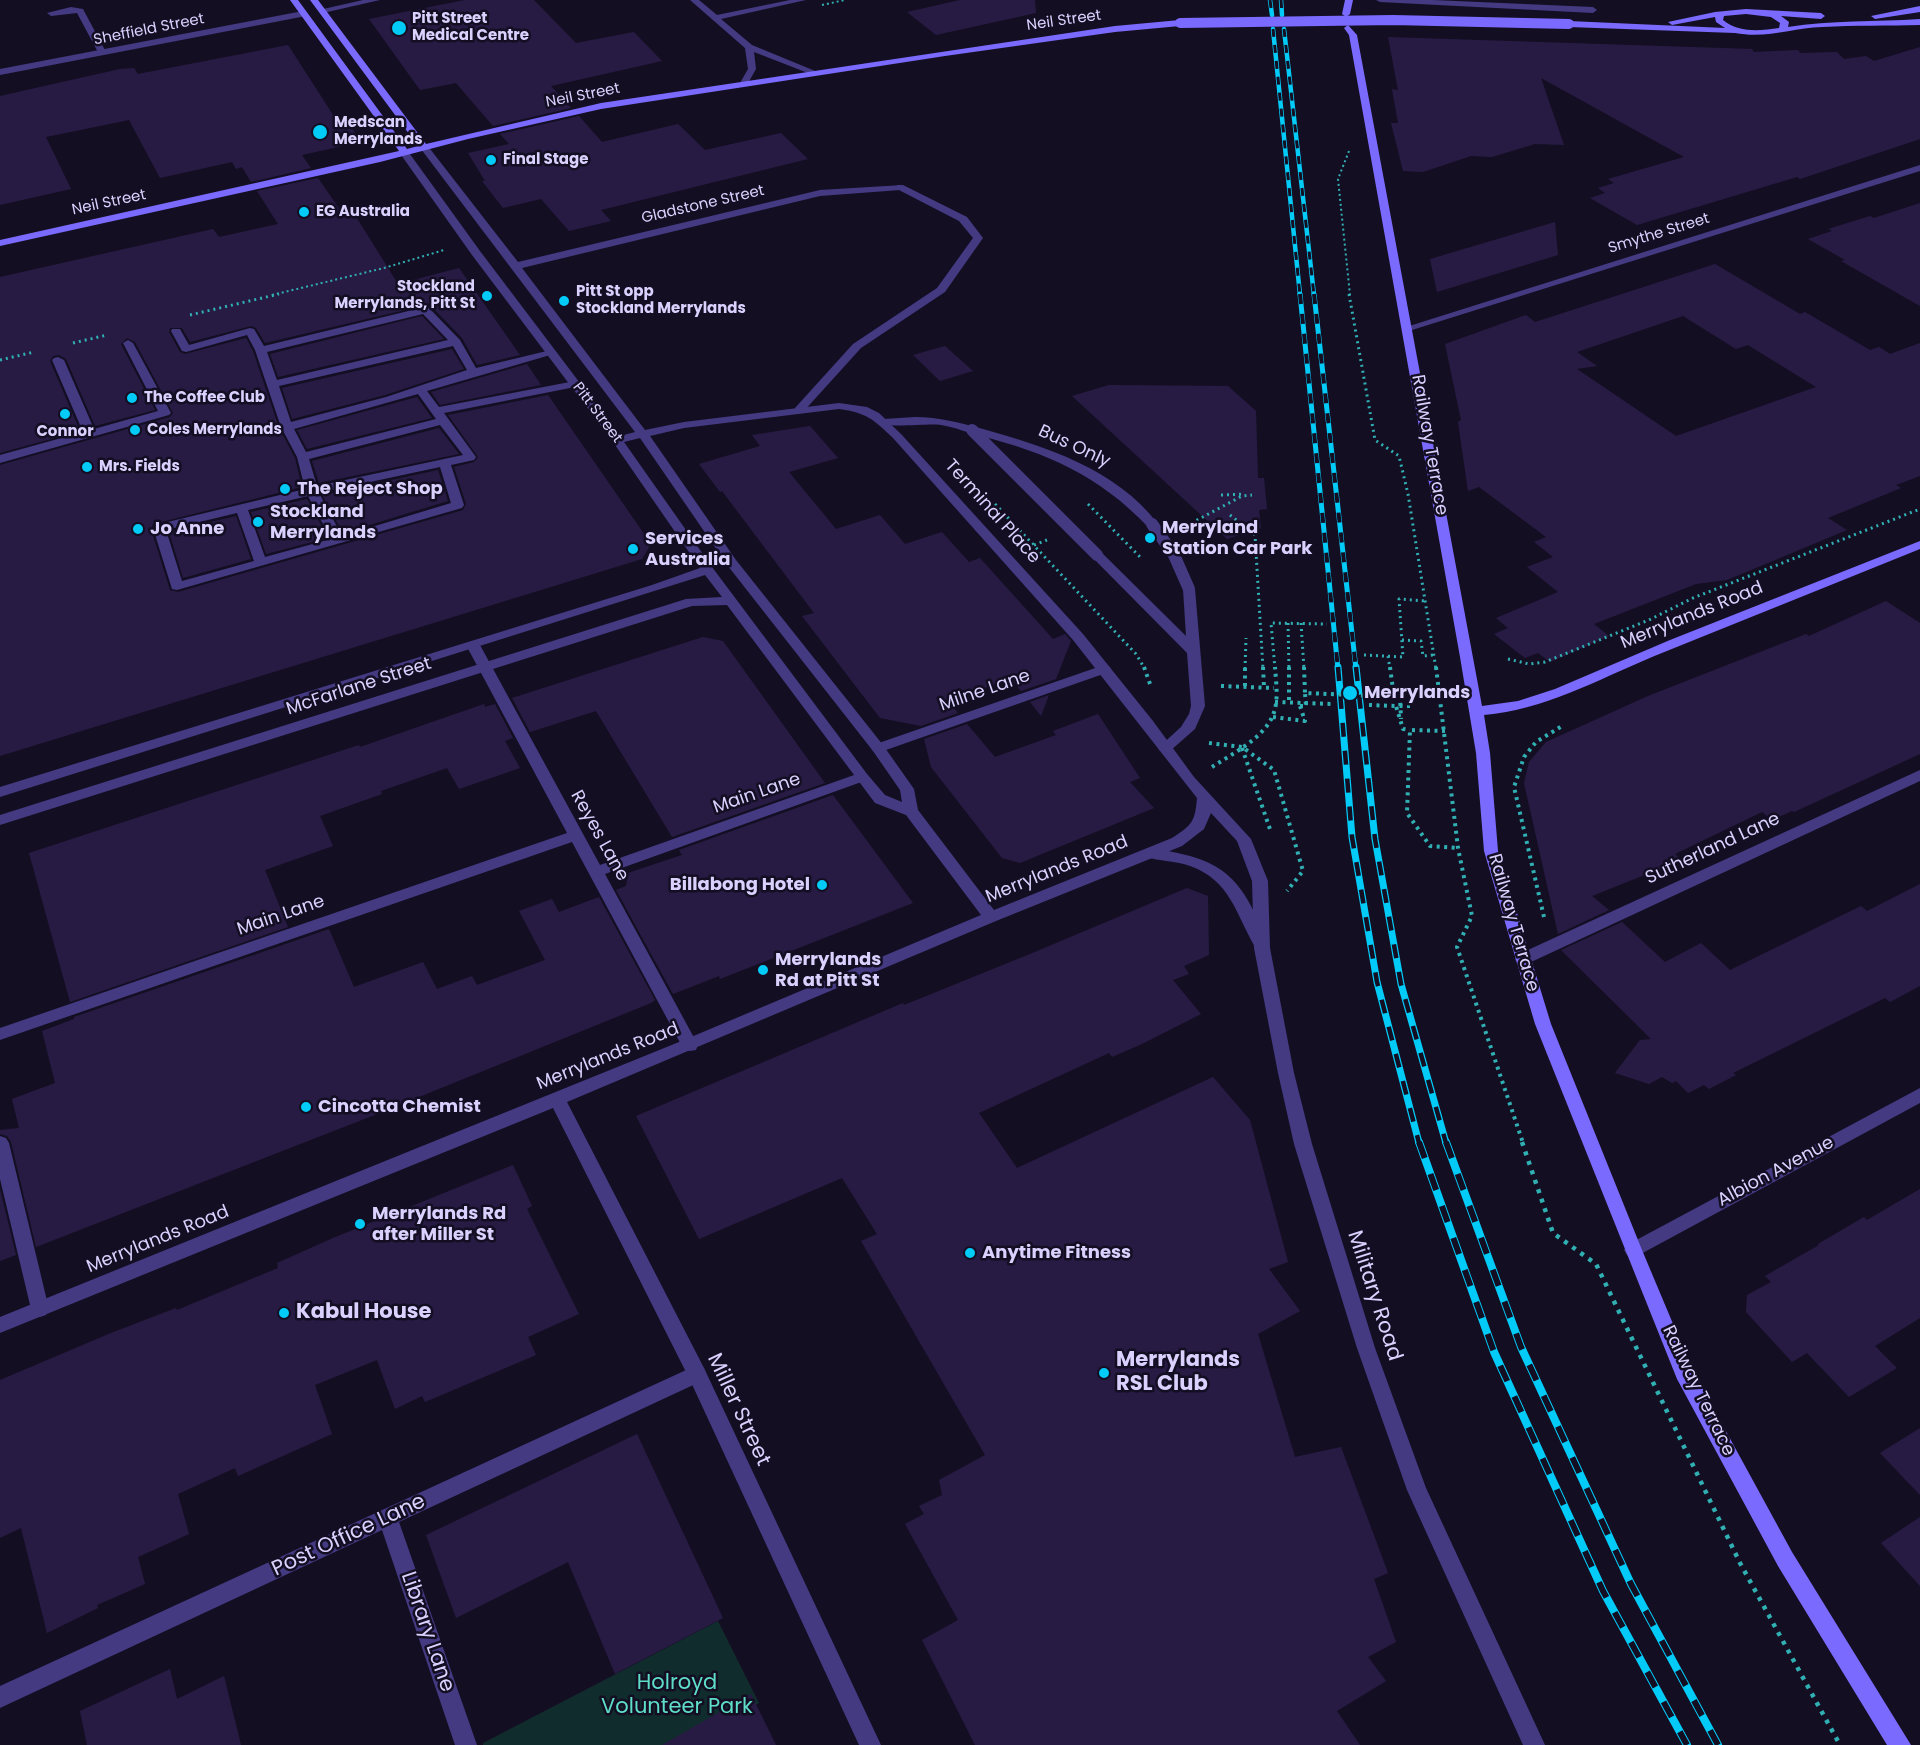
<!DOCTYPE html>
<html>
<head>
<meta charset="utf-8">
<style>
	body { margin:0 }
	canvas { display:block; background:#140e23 }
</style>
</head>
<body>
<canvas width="1920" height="1745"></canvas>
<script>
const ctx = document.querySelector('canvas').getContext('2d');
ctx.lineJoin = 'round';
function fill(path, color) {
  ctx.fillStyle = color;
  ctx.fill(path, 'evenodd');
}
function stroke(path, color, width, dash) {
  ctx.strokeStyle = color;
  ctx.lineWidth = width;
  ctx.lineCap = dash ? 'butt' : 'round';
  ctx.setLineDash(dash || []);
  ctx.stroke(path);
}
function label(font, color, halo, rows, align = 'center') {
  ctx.font = font + ' Poppins,sans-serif';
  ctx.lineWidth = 5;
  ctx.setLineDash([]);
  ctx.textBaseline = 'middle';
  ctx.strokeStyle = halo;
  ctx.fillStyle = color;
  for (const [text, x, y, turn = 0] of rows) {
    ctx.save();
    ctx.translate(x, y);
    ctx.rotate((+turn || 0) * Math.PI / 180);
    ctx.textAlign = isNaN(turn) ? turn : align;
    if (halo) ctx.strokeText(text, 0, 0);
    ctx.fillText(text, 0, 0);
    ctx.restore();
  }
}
const green = new Path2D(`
	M718 1621 759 1703 687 1745H483V1743Z`);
const building = new Path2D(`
	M465 0H534L576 43 634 32 662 61 551 86 571 108 493 126 456 83 420 90 369 19Z
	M960 0H1035L1036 13 936 35 907 12Z
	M1388 37 1752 49 1754 52 1798 50 1800 53 1837 52 1844 59 1866 56 1874 61 1920 47V139L1800 179 1797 177 1637 225 1590 198 1605 193 1598 188 1614 183 1608 179 1684 157 1541 78 1564 145 1535 144 1492 157 1471 156 1423 172 1403 171 1391 123H1398L1392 89 1398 90Z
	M288 45 335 118 344 116 361 142 302 155 311 168 251 182 242 167 236 169 232 162 160 178 129 120 46 137 71 189 0 205V96L120 69 134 68 138 74Z
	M579 116 602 142 678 124 705 150 781 133 808 159 601 210 611 221 569 231 541 199 503 208 482 181H485L468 153 509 144 500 134Z
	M318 178 345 217 355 215 398 284 459 268 520 355 477 365 462 338 431 306 426 305 265 343 256 328 251 326 190 342 182 328H170L169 332 180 352 185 354 246 338 253 351 279 428 295 458 302 487 153 524 151 529 170 590 178 592 463 510 466 504 454 467 474 462 478 457 448 415 548 395 651 544 642 559 0 756V465L170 417 173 413 135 342 127 338 121 344 155 410 95 426 66 359 59 355 53 356 50 361 80 431 0 453V277L213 229 219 237 278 224 257 191Z
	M1920 203V306L1841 261 1845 260 1808 239 1832 231 1828 229 1870 216 1874 218Z
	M1555 222 1558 255 1437 292 1430 259Z
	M1715 264 1800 314 1805 312 1870 350 1879 347 1890 354 1920 343V476L1896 485 1901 488 1828 518 1847 530 1727 580 1696 584 1594 624 1609 636 1550 662 1538 653 1525 658 1494 634 1508 628 1496 618 1558 592 1527 567 1553 557 1534 542 1546 537 1479 487 1468 491 1458 422 1461 420 1445 344 1526 315 1535 322ZM1683 316 1736 349 1748 345 1816 387 1676 436 1577 369 1597 366 1577 352Z
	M422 316 444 339 278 377 270 354Z
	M945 346 973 371 940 381 913 355Z
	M452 349 464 369 385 395 292 419 282 388Z
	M527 364 541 385 440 405 431 392Z
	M1109 385 1228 386 1256 411 1258 478H1264L1267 509 1259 510 1261 528 1227 539 1072 396Z
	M417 397 432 418 307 449 297 430Z
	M810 426 838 458 789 472 836 529 880 515 905 544 942 532 969 562 980 558 1053 639 1065 634 1071 641 1056 679 1021 691 1010 679 948 701 958 713 921 726 880 718 802 616 814 613 722 491 720 492 699 464 760 446 752 435Z
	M439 428 459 454 319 483 312 461Z
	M438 470 448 501 343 533 322 495Z
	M307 499 328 538 266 554 251 512Z
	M236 516 251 559 183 578 169 532Z
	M1886 601 1920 623V754L1794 812 1792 811 1772 820 1762 812 1675 854 1682 860 1592 896 1609 910 1558 934 1524 783 1529 762 1546 742 1648 696 1806 634 1809 636Z
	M703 637 723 641 825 783 672 837 596 711 530 732 512 698Z
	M1049 695 1041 716 1030 702Z
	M484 704 485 707 495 704 513 738 505 741 520 768 459 789 447 768 381 791 382 794 320 816 333 846 265 870 288 927 70 1002 29 853 359 745 360 747Z
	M1098 714 1140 778 1130 782 1154 808 1020 863 1002 858 931 767 924 739 967 724 995 757 1056 735 1053 731Z
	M833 795 913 903 720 979 719 976 673 994 616 890 626 886 628 873 682 855 679 850Z
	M1920 884V986L1890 1002 1885 998 1733 1073 1736 1075 1709 1089 1704 1085 1688 1093 1676 1081 1672 1083 1662 1077 1649 1084 1615 1073 1640 1040 1651 1039 1561 950 1622 922 1665 962 1701 943 1730 970 1861 906 1867 911Z
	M1187 888 1208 896 1209 955 1184 966 1189 974 1173 980 1201 1014 1142 1044 1112 1057 1109 1053 979 1113 1017 1168 1213 1077 1250 1120 1288 1262 1269 1269 1300 1311 1258 1334 1295 1457 1341 1447 1388 1573 1374 1579 1396 1642 1368 1657 1386 1681 1337 1711 1360 1745H975L922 1640 958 1620 905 1524 924 1514 919 1506 942 1495 939 1480 985 1455 861 1241 877 1234 842 1178 699 1239 636 1116 903 1003 904 1005 1030 954Z
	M599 897 655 1000 651 1003 372 1116 36 1247 11 1142 7 1136 0 1134V1130L19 1128 12 1099 55 1083 42 1031 74 1019V1017L329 929 354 987 423 962 437 989 472 976 477 985 545 960 519 911 552 899 559 912Z
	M513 1165 532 1206 527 1209 579 1314 528 1337 536 1355 425 1402 422 1396 395 1409 377 1360 315 1385 332 1434 238 1476 235 1468 178 1494 189 1534 138 1557 145 1584 97 1605 98 1608 47 1633 21 1528 0 1538V1380L111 1333 176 1308 177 1310 278 1268 277 1263 333 1238Z
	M0 1189 16 1255 0 1261Z
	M1920 1189V1318L1875 1346 1897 1368 1849 1397 1807 1353 1792 1362 1746 1312 1747 1295 1771 1282 1765 1276 1819 1245 1818 1244 1864 1217 1867 1220Z
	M1920 1428V1495L1880 1453Z
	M637 1434 723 1618 615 1674 568 1562 456 1618 426 1535Z
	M1920 1517V1586L1881 1543Z
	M170 1669 177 1699 224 1676 241 1745H87L80 1711Z
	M751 1694 776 1745H662Z`);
const pathFar3 = new Path2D(`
	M822 5 845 0
	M1349 151 1338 179 1350 295
	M272 295 384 268 444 250`);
const pathFar2 = new Path2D(`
	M1349 294 1375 440 1399 456 1408 494 1436 669
	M190 315 279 294
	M73 343 107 335
	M0 360 34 352
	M1221 495 1245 494
	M995 504 1136 654 1145 669
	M1088 504 1142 559
	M1230 515 1255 535 1263 669
	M1186 526 1242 496 1252 495
	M1034 545 1047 540
	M1288 623 1289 669
	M1301 623 1304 669
	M1402 640 1421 641 1423 656 1434 655
	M1364 655 1403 657 1399 599 1426 601
	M1388 656 1390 669
	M1508 659 1529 664 1545 662 1649 620 1693 598 1920 509
	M1245 669 1246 638
	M1275 669 1271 623 1327 624`);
const pathFar1 = new Path2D(`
	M1144 667 1150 684
	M1263 667 1264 687
	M1289 667V702
	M1304 667 1305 693
	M1390 667 1394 697
	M1436 667 1458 848 1472 916 1457 947 1523 1143
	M1221 686 1274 688
	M1245 686V667
	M1275 702 1333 704
	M1369 705 1396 706
	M1410 706H1396L1403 729 1410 730
	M1273 717 1305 721 1299 703
	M1445 731 1410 730 1407 813 1430 846 1458 848
	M1209 743 1242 747 1274 770 1303 871 1287 891
	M1242 748 1271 832
	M1212 767C1232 754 1264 738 1273 715 1279 701 1276 682 1275 667
	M1544 917 1514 787 1524 757 1536 742 1562 726`);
const path = new Path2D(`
	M1522 1142 1553 1233 1596 1264 1740 1563 1840 1745`);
const lane = new Path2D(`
	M71 7 83 9 106 52 105 54H99L77 13 51 16 47 13Z
	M897 185H903L967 217 983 238 945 292 861 348 803 412H795V408L853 344 937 288 973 238 959 221 897 189Z
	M425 307 429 308 460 340 476 368 551 350 557 353 427 391 439 407 575 381 581 384 575 387 444 413 476 457 474 460 451 465 464 505 462 508 177 590 172 589 153 528 155 525 305 489 297 457 281 427 255 350 247 335 186 352 182 351 171 331 172 329H180L189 345 250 328 254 329 264 346ZM423 314 448 340 277 380 267 352ZM453 346 467 370 386 397 291 422 279 386ZM418 394 436 419 306 452 294 429ZM440 425 463 455 317 486 309 459ZM440 467 451 503 342 536 319 493ZM308 496 331 539 265 557 248 510ZM237 513 254 561 182 581 166 530Z
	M128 340 133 343 171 413 169 415 0 463V455L83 432 52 360 54 358 58 357 64 360 94 429 158 411 123 343Z
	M915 417C939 417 960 423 983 429 1047 447 1116 469 1158 524L1156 527H1148C1100 476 1047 453 981 436 968 433 955 427 941 425 927 423 886 429 878 422L884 419Z
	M1097 551 1101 552 1186 636 1183 589 1189 585 1195 589 1205 706 1195 729 1170 751H1160L1158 748 1181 727 1189 714 1191 706 1187 653 1093 558 1091 555Z
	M473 641 480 645 600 865 857 774H867L869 777 867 780 605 874 698 1045 696 1050 690 1051 684 1050 572 842 0 1040V1028L567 833 466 645Z
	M1104 665 1109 666 1111 669 1109 672 883 751H873L871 748 873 745Z
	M1920 770V781L1529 963H1517L1515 959 1517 955Z
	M1150 848C1224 859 1240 874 1268 943L1265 947H1255C1236 914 1230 880 1190 866 1176 861 1160 861 1145 857L1143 853Z
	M0 1136 6 1138 9 1143 49 1309 46 1315 40 1317 34 1315 31 1309 0 1179Z
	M697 1365 704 1368 706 1374 704 1380 399 1522 477 1745H455L382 1530 0 1708V1686Z`);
const street = new Path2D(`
	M363 0H380L323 13 319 10Z
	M690 0H699L717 15 790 0H806L721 19 752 45 820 73 813 75 754 52 756 69 747 85H741L740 83 748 69 745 48Z
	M1376 0H1433L1593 7 1597 10 1593 13 1380 2Z
	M303 11 307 14 306 16 0 75V69Z
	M421 145H427L518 262 820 190 903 185V189L900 190 820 196 522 268 645 430 684 422 839 403 867 407 879 413 901 434 1083 634 1153 721 1194 777 1251 839 1268 881 1270 948 1294 1073 1312 1144 1375 1348 1426 1488 1545 1745H1523L1407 1490 1357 1348 1294 1144 1278 1073 1254 948 1252 881 1237 841 1211 813 1204 829 1182 846 996 921 567 1102 704 1368 881 1745H859L690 1380 553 1108 0 1333V1317L684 1040 981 915 906 815 875 803 727 605 692 606 0 825V815L686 599 722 597 705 575 0 797V787L652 585 700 568 613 442 472 255 399 152 407 150 480 251 620 436 635 432 421 149ZM839 409C867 413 873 419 893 438L1073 640 1197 798C1195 822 1192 825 1172 838L994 910 918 810 914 789 883 745 736 560 650 436 684 428ZM640 438 728 566 873 751 900 790 902 802 885 795 867 774 712 567 624 442Z
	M1920 165V171L1412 330H1404L1403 328Z
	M1920 1088V1103L1639 1255 1633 1258 1627 1255 1624 1250 1627 1245Z`);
const secondary = new Path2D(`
	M290 0H298L407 149 418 146 310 0H318L426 144 601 103 1115 26 1180 20 1184 23 1180 26 1115 32 945 56 601 109 468 139 380 162 0 246V240L399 151Z
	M1345 0H1353L1350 14 1346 17 1342 14Z
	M1920 6V12L1875 19 1871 16Z
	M1746 9 1821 13 1825 16 1821 19 1781 16 1789 22 1788 27C1831 20 1876 22 1920 19V25C1887 26 1855 25 1822 27 1792 28 1766 39 1735 33L1569 27 1565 24 1569 21 1725 28 1716 22 1715 17 1672 25 1668 22 1715 12ZM1746 14 1771 17 1780 23 1779 28C1760 31 1739 33 1723 20L1724 16Z
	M1348 25 1357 35 1482 706 1518 701 1555 689 1670 640 1920 541V549C1831 585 1741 621 1652 657 1597 680 1544 710 1484 715L1490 753 1498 851 1551 1024 1642 1250 1692 1369 1792 1552 1911 1745H1887L1778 1566 1677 1379 1535 1024 1484 851 1476 753 1460 657 1349 35 1344 28Z`);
const railFar3 = new Path2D(`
	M1270 0 1272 15
	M1281 0 1282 15
	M1273 29 1300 295
	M1284 29 1314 295`);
const railFar2 = new Path2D(`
	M1300 294 1338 669
	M1314 294 1356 669`);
const railFar1 = new Path2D(`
	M1338 667 1352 837 1377 982 1419 1143
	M1356 667 1375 839 1401 984 1446 1143`);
const rail = new Path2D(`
	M1419 1142 1494 1352 1603 1591 1687 1745
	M1446 1142 1521 1347 1631 1584 1718 1745`);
const pathBridge = new Path2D(`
	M1300 706H1306L1305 693 1400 697 1401 719`);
const laneBridge = new Path2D(`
	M972 430 1097 555
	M1152 524 1174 555 1189 589`);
const secondaryBridge = new Path2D(`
	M1180 23 1393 20 1569 24`);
const markers = [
	[399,28,8,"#03cbf8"],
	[320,132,8,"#03cbf8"],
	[491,160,6,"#03cbf8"],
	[304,212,6,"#03cbf8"],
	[487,296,6,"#03cbf8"],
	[564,301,6,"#03cbf8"],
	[132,398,6,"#03cbf8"],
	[65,414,6,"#03cbf8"],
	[135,430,6,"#03cbf8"],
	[87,467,6,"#03cbf8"],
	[285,489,6,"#03cbf8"],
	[258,522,6,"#03cbf8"],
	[138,529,6,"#03cbf8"],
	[1150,538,6,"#03cbf8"],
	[633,549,6,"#03cbf8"],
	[1350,693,8,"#03cbf8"],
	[822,885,6,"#03cbf8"],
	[763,970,6,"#03cbf8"],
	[306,1107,6,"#03cbf8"],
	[360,1224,6,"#03cbf8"],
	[970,1253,6,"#03cbf8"],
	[284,1313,6,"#03cbf8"],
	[1104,1373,6,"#03cbf8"]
];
const farPoinames = [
	["Pitt Street",412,19],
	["Medical Centre",412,36],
	["Medscan",334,123],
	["Merrylands",334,140],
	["Final Stage",503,160],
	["EG Australia",316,212],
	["Stockland",475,287,"right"],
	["Merrylands, Pitt St",475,304,"right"],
	["Pitt St opp",576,292],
	["Stockland Merrylands",576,309],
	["The Coffee Club",144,398],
	["Coles Merrylands",147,430],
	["Connor",65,432,"center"],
	["Mrs. Fields",99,467]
];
const farStreetnames = [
	["Neil Street",1064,21,-8],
	["Sheffield Street",149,30,-11],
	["Neil Street",583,96,-11],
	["Neil Street",109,203,-12],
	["Gladstone Street",703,205,-13],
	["Smythe Street",1659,234,-17],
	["Pitt Street",597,413,53]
];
const streetNames = [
	["Railway Terrace",1429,445,80],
	["Bus Only",1074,447,25],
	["Terminal Place",992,512,48],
	["Merrylands Road",1692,616,-22],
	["McFarlane Street",359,687,-18],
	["Milne Lane",985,691,-19],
	["Main Lane",757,794,-19],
	["Reyes Lane",599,836,61],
	["Sutherland Lane",1713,849,-25],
	["Merrylands Road",1057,870,-22],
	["Main Lane",281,916,-19],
	["Railway Terrace",1513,923,74],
	["Merrylands Road",608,1057,-22],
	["Albion Avenue",1776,1172,-28],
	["Merrylands Road",158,1240,-22],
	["Railway Terrace",1698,1391,64]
];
const poiNames = [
	["The Reject Shop",297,489],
	["Stockland",270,512],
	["Merrylands",270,533],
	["Merryland",1162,528],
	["Station Car Park",1162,549],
	["Jo Anne",150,529],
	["Services",645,539],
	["Australia",645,560],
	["Merrylands",1364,693],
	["Billabong Hotel",810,885,"right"],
	["Merrylands",775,960],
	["Rd at Pitt St",775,981],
	["Cincotta Chemist",318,1107],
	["Merrylands Rd",372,1214],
	["after Miller St",372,1235],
	["Anytime Fitness",982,1253]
];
const nearStreetnames = [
	["Military Road",1374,1296,72],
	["Miller Street",738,1410,65],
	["Post Office Lane",349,1536,-25],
	["Library Lane",427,1632,71]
];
const nearPoinames = [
	["Kabul House",296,1313],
	["Merrylands",1116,1361],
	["RSL Club",1116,1385]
];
const nearParknames = [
	["Holroyd",677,1684],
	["Volunteer Park",677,1708]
];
fill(green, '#112c2d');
fill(building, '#271b44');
stroke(pathFar3, '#30b0b3', 2, [2, 3]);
stroke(pathFar2, '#30b0b3', 3, [2, 4]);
stroke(pathFar1, '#30b0b3', 4, [3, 4.5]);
stroke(path, '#30b0b3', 4.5, [4, 6]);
fill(lane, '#433a82');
fill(street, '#433a82');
fill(secondary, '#7a6afd');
stroke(railFar3, '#03cbf8', 4.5);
stroke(railFar2, '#03cbf8', 5);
stroke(railFar1, '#03cbf8', 7);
stroke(rail, '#03cbf8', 8);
stroke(railFar3, '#140e23', 3, [8]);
stroke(railFar2, '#140e23', 4, [10]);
stroke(railFar1, '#140e23', 4.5, [14]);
stroke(rail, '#140e23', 6, [17]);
stroke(pathBridge, '#30b0b3', 4, [3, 4.5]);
stroke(laneBridge, '#433a82', 12);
stroke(secondaryBridge, '#7a6afd', 10);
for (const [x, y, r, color] of markers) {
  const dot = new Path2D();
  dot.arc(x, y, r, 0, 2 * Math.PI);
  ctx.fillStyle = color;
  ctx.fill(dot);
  stroke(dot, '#140e23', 2);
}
label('bold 15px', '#dad1fe', '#140e23', farPoinames, 'left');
label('15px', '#dad1fe', '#140e23', farStreetnames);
label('18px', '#dad1fe', '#140e23', streetNames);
label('bold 18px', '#dad1fe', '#140e23', poiNames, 'left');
label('21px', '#dad1fe', '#140e23', nearStreetnames);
label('bold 21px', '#dad1fe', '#140e23', nearPoinames, 'left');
label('21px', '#5edec9', '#140e23', nearParknames);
</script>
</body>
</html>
